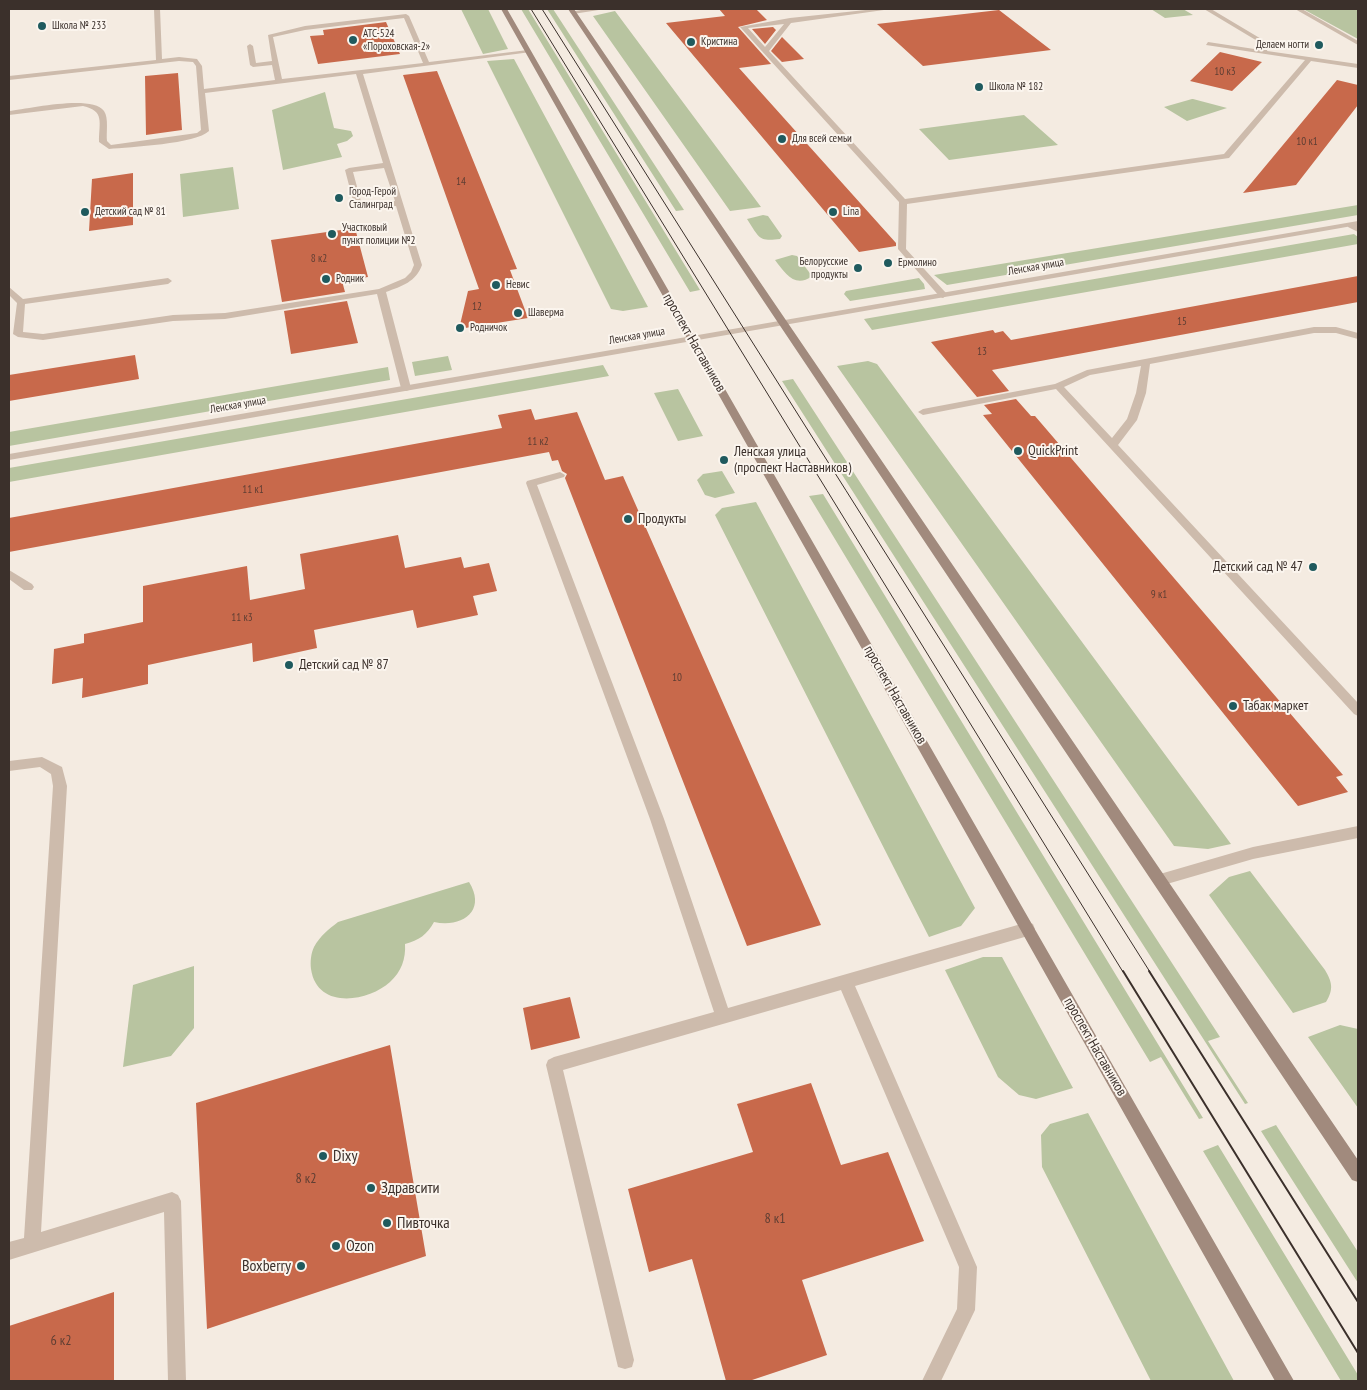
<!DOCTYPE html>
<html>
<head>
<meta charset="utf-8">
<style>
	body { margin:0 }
	#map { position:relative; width:1367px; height:1390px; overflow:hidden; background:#f4ebe1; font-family:"PT Sans Narrow",sans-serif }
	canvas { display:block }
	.frame { position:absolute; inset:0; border:10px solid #3b302b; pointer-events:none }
</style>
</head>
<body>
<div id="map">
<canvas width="1367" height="1390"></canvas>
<div class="frame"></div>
</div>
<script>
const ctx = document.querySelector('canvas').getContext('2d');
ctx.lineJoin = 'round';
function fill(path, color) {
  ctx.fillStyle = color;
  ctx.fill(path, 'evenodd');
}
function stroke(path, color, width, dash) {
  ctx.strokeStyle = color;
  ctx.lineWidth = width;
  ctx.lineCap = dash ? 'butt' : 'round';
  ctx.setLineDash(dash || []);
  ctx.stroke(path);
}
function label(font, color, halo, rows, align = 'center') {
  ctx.font = font + ' "PT Sans Narrow",sans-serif';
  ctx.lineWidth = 4;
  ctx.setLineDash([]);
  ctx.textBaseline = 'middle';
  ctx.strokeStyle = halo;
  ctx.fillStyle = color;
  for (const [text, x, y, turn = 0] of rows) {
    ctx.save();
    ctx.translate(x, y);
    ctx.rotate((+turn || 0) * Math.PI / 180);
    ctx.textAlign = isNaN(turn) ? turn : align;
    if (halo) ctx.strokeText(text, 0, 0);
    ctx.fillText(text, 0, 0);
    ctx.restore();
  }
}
const green = new Path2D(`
	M461 9H488L508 49 483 54Z
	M521 9H528L700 290 690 292Z
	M547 9H553L684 210 676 211Z
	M1151 9H1183L1193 15 1165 18Z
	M1303 9H1358V39Z
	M615 11 761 207 730 211 593 16Z
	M514 59 648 307 623 311 611 309 487 61Z
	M325 92 334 128 351 131 353 136 347 141 337 144 342 157 283 170 272 110Z
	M1192 99H1193L1227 108 1187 121 1164 107Z
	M1024 115 1058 145 949 160 919 129Z
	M233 167 239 209 183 217 180 174Z
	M1358 205V215L947 285 934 275Z
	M763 215 768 216 782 236 780 239C758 242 759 237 747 219Z
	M1354 234 1358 237V244L872 330 864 319Z
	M792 255 797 256 812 276C795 289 785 273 775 260Z
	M919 278 924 284 925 289 850 301 844 294 846 291Z
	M448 356 452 370 415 376 412 362Z
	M868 361 877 364 1231 844 1208 849 1174 846 837 366Z
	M603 365 609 376 9 482V468Z
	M388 367 390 380 9 446V432Z
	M793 379 1220 1037 1208 1041 1248 1103 1245 1104 782 381Z
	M678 389 703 436 678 441 654 393Z
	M722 471 735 493 715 498 705 495 697 480 703 474Z
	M823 494 1203 1118 1199 1119 1161 1057 1150 1062 809 496Z
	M756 502 975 908 961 926 929 937 715 515 722 508Z
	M1250 871 1325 970C1332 982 1334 989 1326 1002L1293 1013 1209 895 1229 877Z
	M469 882C487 911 462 928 434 922 427 935 419 940 405 944 406 959 401 972 390 982 368 1002 317 1010 311 969 310 962 311 953 314 947 320 936 329 929 338 922Z
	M983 957H1002L1073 1088 1036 1099 1019 1095 998 1077 945 970Z
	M194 966V1028L171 1056 123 1067 133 985Z
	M1340 1025 1358 1029V1108L1308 1037Z
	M1088 1113 1234 1381H1151L1042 1167 1041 1135 1050 1124Z
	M1276 1125 1358 1252V1283L1261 1131Z
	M1218 1145 1358 1375V1381H1341L1203 1151Z`);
const building = new Path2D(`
	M719 9H756L767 20 738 27 771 64 739 68 896 243V246L859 252 666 23 725 16Z
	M999 10 1051 50 923 66 877 24Z
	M386 22 400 54 318 64 310 36 324 35 323 30Z
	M773 27 776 30 765 44 752 29Z
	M782 37 804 59 782 62 771 51Z
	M1220 52 1262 62 1232 91 1190 81Z
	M437 71 517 269 510 270 528 318 459 329 468 291 479 289 403 75Z
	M178 73 182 130 146 135 145 76Z
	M1337 80 1358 85V105L1296 185 1243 193Z
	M133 173V225L89 231 92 179Z
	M355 228 368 277 342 281 345 292 282 302 271 240Z
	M1358 276V302L992 370 1009 391 977 397 931 342 993 330 995 333 1003 331 1011 340Z
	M347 301 358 343 291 354 284 311Z
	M135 355 139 379 9 401V375Z
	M1016 399 1031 416H1035L1343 775 1336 777 1348 792 1298 806 983 415 992 414 984 405Z
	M531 409 535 420 577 412 605 480 623 476 821 925 747 946 565 478 567 474 562 471 558 460 552 461 549 452 9 552V518L502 428 498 415Z
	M398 535 405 568 461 557 464 568 489 563 497 591 473 596 478 615 417 628 413 610 314 630 317 648 253 662 252 643 148 665V684L82 698 83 678 52 684 54 649 84 643V634L143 622V586L247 566 250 600 305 589 300 554Z
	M570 997 580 1038 531 1050 523 1008Z
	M390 1045 426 1256 207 1329 196 1103Z
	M811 1083 841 1165 888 1152 924 1241 802 1280 827 1355 749 1381H726L692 1259 649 1272 628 1189 753 1152 737 1104Z
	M114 1292V1381H9V1326Z`);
const lane = new Path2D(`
	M154 9H160L162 59 179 57 197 59 202 66 204 89 275 80 272 65 253 67 250 65 247 46 250 44 253 46 256 63 272 61 268 35 305 26 406 14 409 16 429 62 528 50 531 52 363 74 422 265C416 282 402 286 386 292L411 388 409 390 406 391 401 388 377 294 225 319 173 321 43 340 18 337 13 334 17 303 9 295V287L23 299 168 278 172 281 168 284 25 304 23 332 43 334 173 315 225 313 379 289 405 278 411 272 414 265 396 206 359 210 355 208 345 170 349 168 383 163 356 74 205 93 209 131C196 144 130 147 109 149L99 142C99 122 105 111 83 106L9 115V111C28 109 92 94 104 111 109 118 106 133 107 141L111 145 197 133 201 130 196 66 193 62 179 61 9 80V76L156 60ZM404 18 423 63 282 79 273 37 305 30ZM384 168 395 201 362 205 353 172Z
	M587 9H605L573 14 570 12Z
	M875 9H891L791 23 769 51 905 199 1224 154 1305 60 1206 45 1208 42 1261 50 1262 47 1259 42 1204 9H1211L1263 40 1268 47 1267 51 1358 64V68L1311 61 1229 158 907 204 906 249 946 293 947 295 943 298 940 297 898 249 899 202 740 27 790 18ZM784 24 765 47 748 28Z
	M1295 9H1302L1358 41V45Z
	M1348 223H1354L1358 226V232L1348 227Z
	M1314 327H1336L1358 333V339L1336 333H1314L1150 364 1146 393 1137 420 1118 445 1358 703V716L1354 714 1056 389 923 415 918 412 923 409 1055 384 1087 370ZM1141 366 1136 393 1127 419 1112 438 1064 387 1090 375Z
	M560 472 565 475 564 477 537 485 664 819 728 1008 1028 922 1033 924 1035 929 1033 934 1028 936 855 986 977 1267 975 1310 941 1381H922L957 1309 959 1267 841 990 563 1070 634 1360 632 1367 625 1369 618 1367 546 1065 548 1060 554 1057 714 1012 650 819 526 483 527 481Z
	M9 570 32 584 34 587 32 590H24L9 579Z
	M42 757 62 767 67 786 41 1232 172 1192 178 1195 181 1201 186 1381H168L164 1212 9 1260V1242L24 1238 53 786 51 774 40 767 9 771V761Z
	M1358 826V838L1253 859 1160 886 1155 884 1153 880 1155 876 1160 874 1253 847Z`);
const street = new Path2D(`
	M1358 221V225L9 460V454Z`);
const secondary = new Path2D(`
	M501 9H507L1294 1381H1275Z
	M568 9H574L1358 1160V1182L1352 1180Z`);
const tramFar1 = new Path2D(`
	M531 9 1123 972
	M542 9 1150 972`);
const tram = new Path2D(`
	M1123 971 1358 1353
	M1149 971 1358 1302`);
const markers = [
	[42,26,5,"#1f5a5e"],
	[353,40,5,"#1f5a5e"],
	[691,42,5,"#1f5a5e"],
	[1319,45,5,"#1f5a5e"],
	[979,87,5,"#1f5a5e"],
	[782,139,5,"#1f5a5e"],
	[339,198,5,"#1f5a5e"],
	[85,212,5,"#1f5a5e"],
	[833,212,5,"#1f5a5e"],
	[332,234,5,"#1f5a5e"],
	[888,263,5,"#1f5a5e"],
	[858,268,5,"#1f5a5e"],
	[326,279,5,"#1f5a5e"],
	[496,285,5,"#1f5a5e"],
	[518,313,5,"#1f5a5e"],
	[460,328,5,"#1f5a5e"],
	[1018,451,5,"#1f5a5e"],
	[724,460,5,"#1f5a5e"],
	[628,519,5,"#1f5a5e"],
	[1313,567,5,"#1f5a5e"],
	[289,665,5,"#1f5a5e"],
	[1233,706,5,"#1f5a5e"],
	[323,1156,5,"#1f5a5e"],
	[371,1188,5,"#1f5a5e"],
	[387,1223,5,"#1f5a5e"],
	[336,1246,5,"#1f5a5e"],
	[301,1266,5,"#1f5a5e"]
];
const farPoinames = [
	["Школа № 233",52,26],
	["АТС-524",363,34],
	["«Пороховская-2»",363,47],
	["Кристина",701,42],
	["Делаем ногти",1309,45,"right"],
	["Школа № 182",989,87],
	["Для всей семьи",792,139],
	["Город-Герой",349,192],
	["Сталинград",349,205],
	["Детский сад № 81",95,212],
	["Lina",843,212],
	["Участковый",342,228],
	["пункт полиции №2",342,241],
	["Белорусские",848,262,"right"],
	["продукты",848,275,"right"],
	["Ермолино",898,263],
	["Родник",336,279],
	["Невис",506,285],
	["Шаверма",528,313],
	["Родничок",470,328]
];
const numberNames = [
	["10 к3",1225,72],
	["10 к1",1307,142],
	["14",461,182],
	["8 к2",319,259],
	["12",477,307],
	["15",1182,322],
	["13",982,352],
	["11 к2",538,442],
	["11 к1",253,490],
	["9 к1",1159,595],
	["11 к3",242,618],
	["10",677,678]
];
const farStreetnames = [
	["Ленская улица",1036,267,-10],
	["Ленская улица",637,336,-10],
	["Ленская улица",238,405,-10]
];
const streetNames = [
	["проспект Наставников",694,343,60],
	["проспект Наставников",895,695,60],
	["проспект Наставников",1095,1047,60]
];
const poiNames = [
	["QuickPrint",1028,451],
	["Ленская улица",734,452],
	["(проспект Наставников)",734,468],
	["Продукты",638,519],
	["Детский сад № 47",1303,567,"right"],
	["Детский сад № 87",299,665],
	["Табак маркет",1243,706]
];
const nearNumbernames = [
	["8 к2",306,1179],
	["8 к1",775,1219],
	["6 к2",61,1341]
];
const nearPoinames = [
	["Dixy",333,1156],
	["Здравсити",381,1188],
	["Пивточка",397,1223],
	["Ozon",346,1246],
	["Boxberry",291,1266,"right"]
];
fill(green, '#b8c4a0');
fill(building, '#c8694b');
fill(lane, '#cdbbac');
fill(street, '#cdbbac');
fill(secondary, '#a18a7d');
stroke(tramFar1, '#3b302b', 1);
stroke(tram, '#3b302b', 2);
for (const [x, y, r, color] of markers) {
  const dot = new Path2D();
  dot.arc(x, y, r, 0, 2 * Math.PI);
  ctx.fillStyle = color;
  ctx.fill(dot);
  stroke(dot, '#fbf5ee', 2);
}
label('11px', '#3b302b', '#fbf5ee', farPoinames, 'left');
label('11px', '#5e3e33', null, numberNames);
label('11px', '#3b302b', '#fbf5ee', farStreetnames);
label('14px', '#3b302b', '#fbf5ee', streetNames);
label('14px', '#3b302b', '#fbf5ee', poiNames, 'left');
label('14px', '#5e3e33', null, nearNumbernames);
label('16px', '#3b302b', '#fbf5ee', nearPoinames, 'left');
</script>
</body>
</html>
